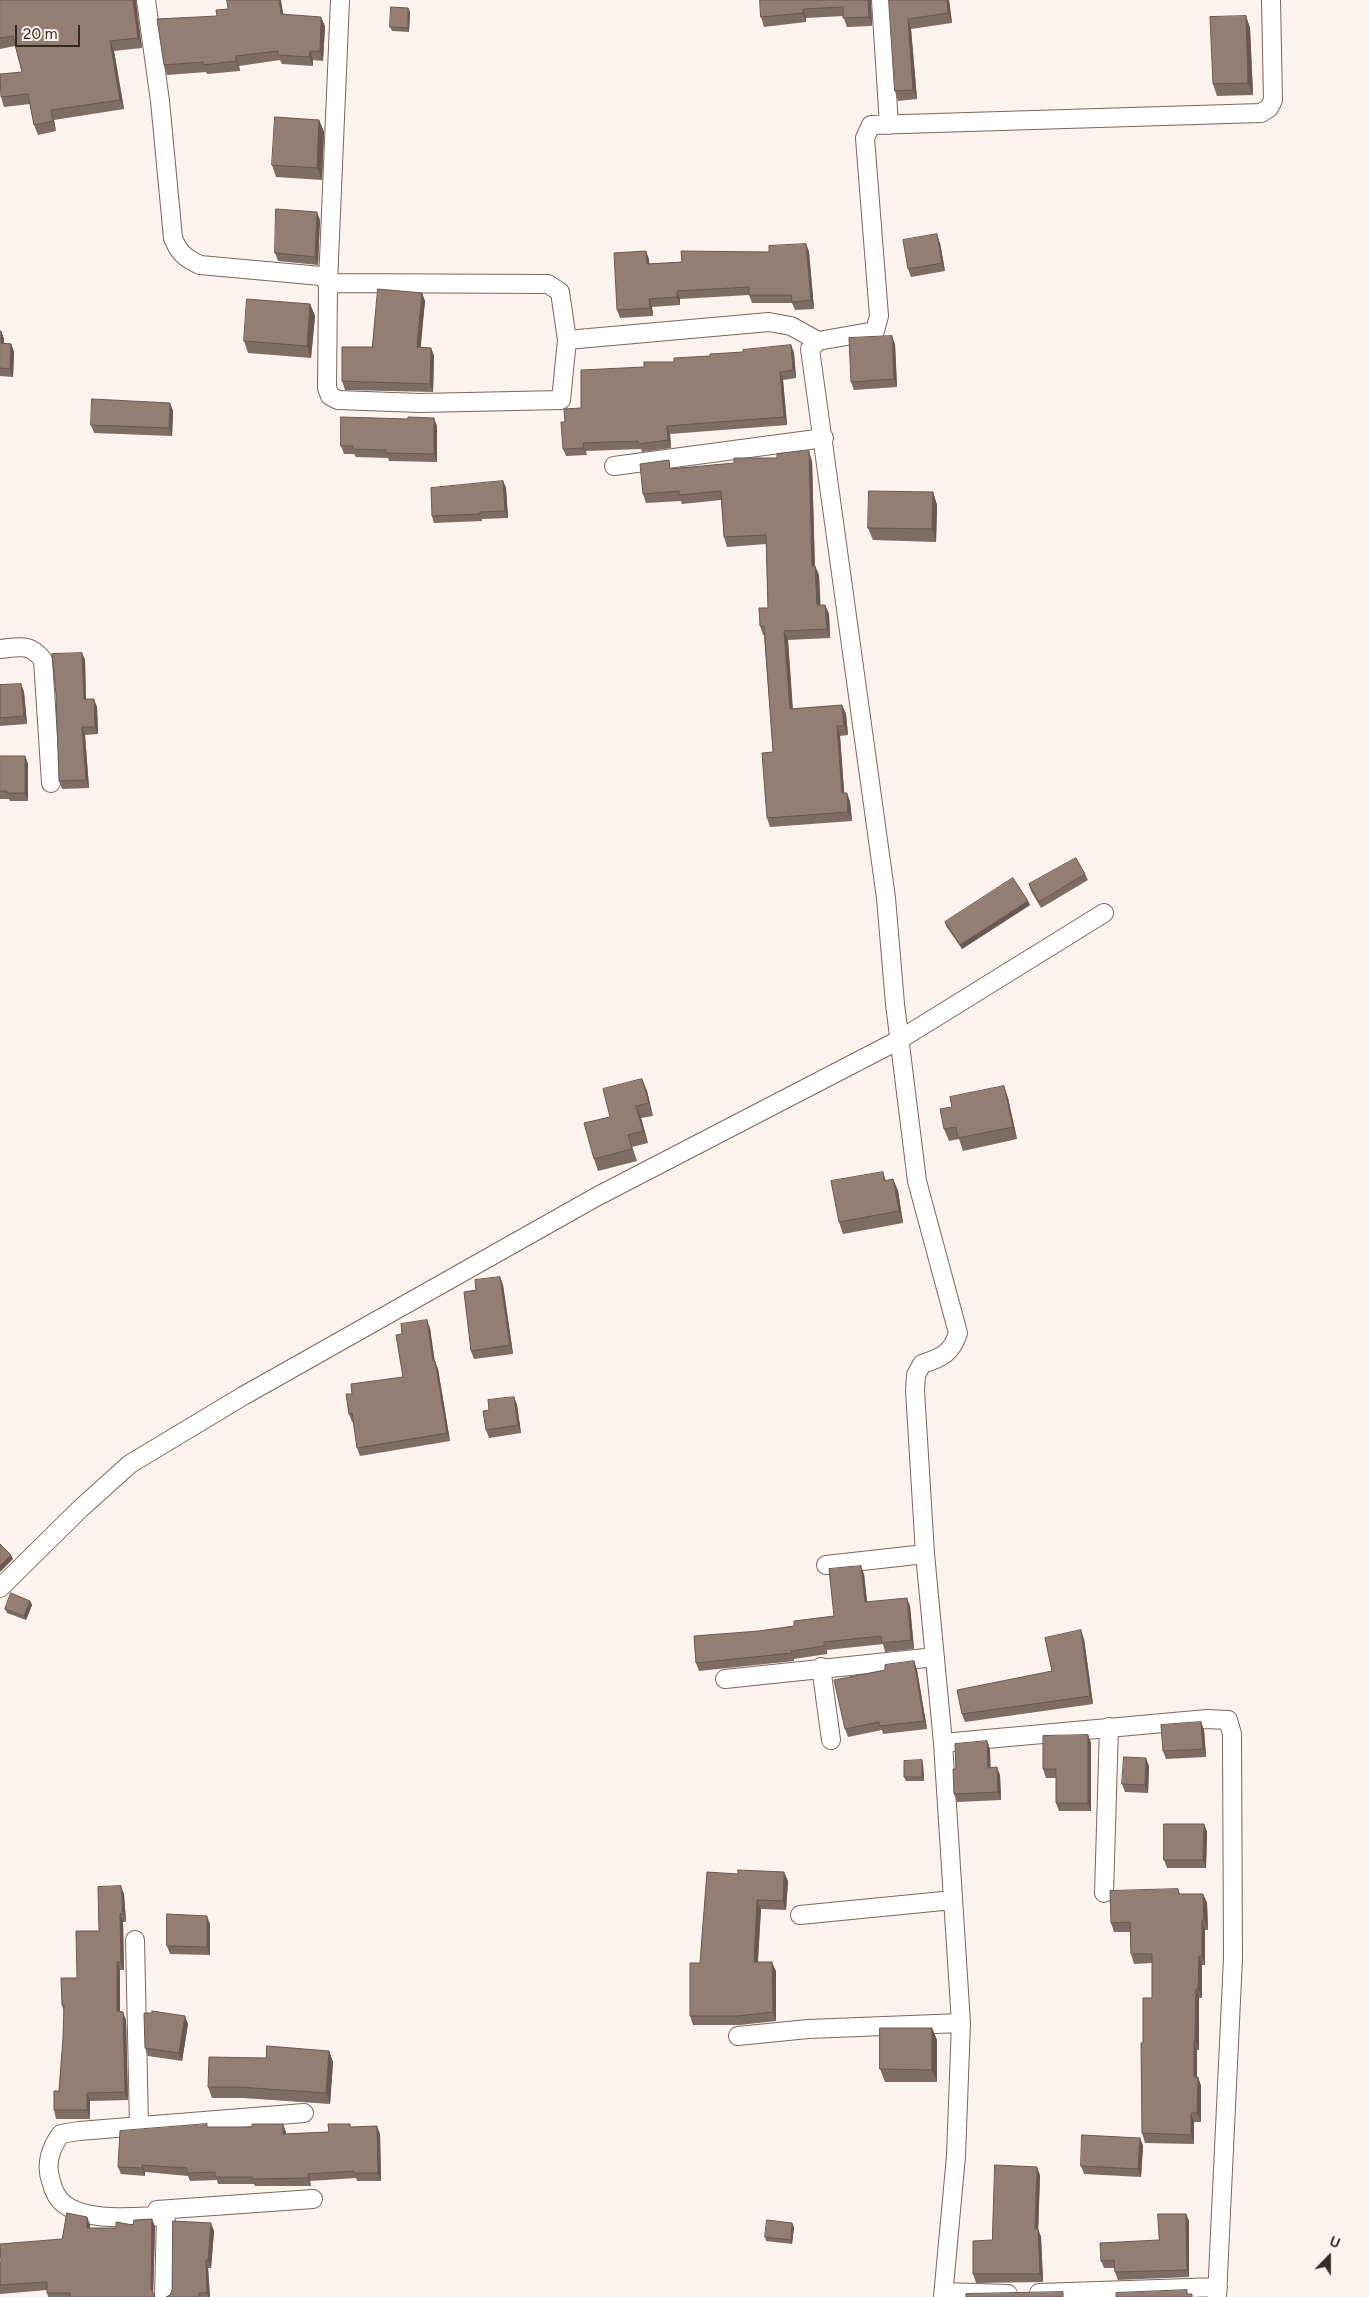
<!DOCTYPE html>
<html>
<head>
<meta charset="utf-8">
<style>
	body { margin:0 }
	#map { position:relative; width:1369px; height:2297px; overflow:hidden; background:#fdf3ee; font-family:Figtree,sans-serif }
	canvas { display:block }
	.north { position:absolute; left:1304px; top:2232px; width:50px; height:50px; -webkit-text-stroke:4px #fdf3ee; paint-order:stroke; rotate:22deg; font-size:14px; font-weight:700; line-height:20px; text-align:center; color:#332a26 }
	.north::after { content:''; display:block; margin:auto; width:18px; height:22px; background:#332a26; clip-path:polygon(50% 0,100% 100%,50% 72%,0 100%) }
	.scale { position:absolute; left:15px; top:25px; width:65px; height:22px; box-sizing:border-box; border:2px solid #332a26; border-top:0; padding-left:6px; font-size:15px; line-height:18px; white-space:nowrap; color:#332a26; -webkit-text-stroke:4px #fdf3ee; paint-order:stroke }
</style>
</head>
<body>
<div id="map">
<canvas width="1369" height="2297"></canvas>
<div class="north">U</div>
<div class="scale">20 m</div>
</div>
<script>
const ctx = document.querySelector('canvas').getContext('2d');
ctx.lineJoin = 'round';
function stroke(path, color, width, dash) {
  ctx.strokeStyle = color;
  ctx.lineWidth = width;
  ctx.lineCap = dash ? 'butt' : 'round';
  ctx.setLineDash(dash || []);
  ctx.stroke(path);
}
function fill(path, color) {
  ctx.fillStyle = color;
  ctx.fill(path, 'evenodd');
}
const minor = new Path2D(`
	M146 0 160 101 173 238C179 253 185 258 200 265L321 276 328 283 327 388 330 396 338 400 420 403 561 400 567 340 769 322 791 326 818 341
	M340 0 328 283 548 284 560 292 567 340
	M881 0 889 125
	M614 466 824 438
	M0 649C19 647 30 643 43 660L51 783
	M826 1565 925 1554
	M0 1588 80 1509 130 1464 243 1396 596 1197 899 1040 1104 913
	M821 1667 831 1740
	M725 1679 935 1657
	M943 1743 1207 1719 1228 1720 1232 1734 1233 1958 1217 2297
	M1104 1893 1109 1727
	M800 1915 953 1900
	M135 1940 139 2126
	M738 2036 808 2029 961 2023
	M160 2212 157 2210 313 2199
	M166 2216C137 2216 88 2223 64 2204 57 2199 53 2189 51 2181 45 2164 51 2147 61 2134L79 2131 304 2113
	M944 2292 1008 2294
	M1039 2293 1218 2287
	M164 2297 166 2216
	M943 2297 956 2156 961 2023 943 1743 925 1554 915 1390 916 1375 922 1364C941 1358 952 1353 958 1333L917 1181 895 1004 886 898 810 349 818 341 875 331 879 316 865 138 871 125 1261 113 1269 108 1273 100 1271 0`);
const wall = new Path2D(`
	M0 0 135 1 142 48 114 51 124 109 54 120 56 131 38 135 34 125 30 104 4 107 1 97 22 72 15 46 0 49Z
	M760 0H871L872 26 847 27 843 16 806 18V22L764 27 761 17Z
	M889 0H949L952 23 911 29 917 99 898 101 895 91Z
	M408 8 410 12 409 32 392 31 390 27Z
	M228 9 283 14 325 26 323 61 313 60V66L282 64 280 60 239 66 240 71 207 74 206 72 167 75 164 65 217 16Z
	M1246 16 1250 28 1253 95 1217 96 1213 84Z
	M319 120 324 132 322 180 276 177 272 165Z
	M320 220 318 265 278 261 275 253Z
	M940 243 945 271 911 277 908 269Z
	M806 244 809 252 814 309 795 310 792 303H752L749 295 680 299V305L652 307 653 316 620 318 617 310 649 259V264L682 262 769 252Z
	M422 293 425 301 420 347 431 348 434 356 433 392 345 390 342 381Z
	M310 304 315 316 311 358 248 353 244 341Z
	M0 331H1L4 339V343L11 344 14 352 13 377 0 376Z
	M895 344 897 387 854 390 851 382Z
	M791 345 794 353 796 378 783 380 787 425 670 434 671 448 642 452 641 449 586 451 587 455 566 456 563 449 565 422 581 408 644 367 710 356 743 352Z
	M170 403 173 411 172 436 94 433 91 425Z
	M408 419 437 426V462L389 461 388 458 356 457 354 454H344L341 446Z
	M812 461 815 566 819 575 820 605H825L829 614 830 638 788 640 793 709 842 705 846 714 848 735 840 736 844 793H847L850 802 852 821 770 827 767 818 773 752 764 635H763L760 626 768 608 766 544 727 547 724 537 721 500 682 504 681 501 646 503 643 494 672 468Z
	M503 481 506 488 508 518 482 519V521L434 523 432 516Z
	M933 492 937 505 936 542 873 540 868 528Z
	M82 653 85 660 86 699 97 707 98 734 85 735 89 788 62 789 59 781Z
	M21 684 24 692 27 724 0 726V685Z
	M0 756H25L28 764V801H10L9 799H0Z
	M1085 874 1088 880 1041 908 1031 891 1029 884Z
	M1028 901 1030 905 962 949 946 926 945 922Z
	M642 1079 647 1091 653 1116 641 1118 648 1143 632 1147 637 1161 598 1171 594 1159 610 1117Z
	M1004 1086 1008 1098 1017 1139 963 1151 959 1139 949 1141 944 1129 952 1107Z
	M883 1172 886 1181 893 1179 898 1191 903 1223 843 1234 839 1222Z
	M500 1277 503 1285 513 1354 474 1359 471 1351Z
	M430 1328 434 1361 438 1369 450 1441 360 1456 357 1448 354 1422H352L349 1414 352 1394 403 1377Z
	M514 1397 517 1405 521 1433 489 1438 486 1430 489 1410Z
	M864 1574 867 1602 910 1606 914 1649 885 1652 883 1644 827 1650V1654L794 1659V1661L699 1671 696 1663 759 1631 794 1626 834 1616Z
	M30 1601 32 1605 26 1620 7 1613 5 1609Z
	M1084 1639 1093 1704 965 1722 962 1714 1052 1671Z
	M914 1661 917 1670 927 1729 883 1734 882 1730 848 1737 845 1729 885 1670Z
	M1201 1722 1204 1730 1206 1757 1166 1759 1163 1751Z
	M1088 1735 1091 1743V1811H1059L1056 1803V1778H1046L1043 1769Z
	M987 1741 990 1749V1768L1000 1775 1001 1800 957 1802 954 1794 956 1769Z
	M923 1764 924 1781H906L904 1777Z
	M1149 1766 1148 1793 1125 1792 1122 1784Z
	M1204 1824 1207 1832 1206 1868H1167L1164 1860Z
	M707 1872 788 1881 786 1910 761 1909 758 1962 776 1971V2021L740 2025H693L690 2016 700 1963Z
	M1178 1889 1180 1894H1203L1207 1903 1208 1930H1205V1965H1202V1998H1199V2050H1197V2077H1198L1201 2086V2122H1194V2144L1145 2143 1142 2133 1143 2043 1152 1998V1963L1134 1964 1131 1954 1130 1932H1114L1111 1923Z
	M124 1894 126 1922H123L124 1970H120V2011L126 2020 128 2100 90 2101V2119H56L54 2110 59 2091 63 2038 64 2012 62 2005 77 1978 99 1931Z
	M210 1924V1955L170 1954 167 1946Z
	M152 2013 188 2024 182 2061 148 2056 145 2048Z
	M932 2028 937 2040V2082H885L880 2069Z
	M329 2051 333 2062 330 2104 243 2098H212L208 2087 266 2058Z
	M208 2127 286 2132V2134L329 2132 351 2127 380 2134 381 2181H357L356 2178 310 2181 311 2186H255L254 2184H218L217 2180 190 2181 188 2176 145 2172V2176L121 2174 118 2167Z
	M1140 2138 1143 2146 1141 2177 1084 2174 1081 2166Z
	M1040 2175 1038 2229 1041 2237 1043 2282 976 2283 973 2274 992 2240Z
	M1186 2214 1189 2221V2277L1118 2280 1115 2272 1114 2268H1104L1101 2261 1159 2240Z
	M87 2217 90 2225V2228H116L152 2219 155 2227 153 2295 155 2297H48L47 2290 0 2294V2262L62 2239Z
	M794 2227 792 2244 766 2241 765 2237Z
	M214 2231 211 2268H208L210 2297H166L170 2295Z`);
const shadedWall = new Path2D(`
	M133 0H136L142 48 138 38Z
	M279 0H281L285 24 281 14Z
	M868 0H871L872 26 869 17Z
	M947 0H949L952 23 948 13Z
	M408 8 410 12 409 32 408 28Z
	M803 9 806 18V22L803 13Z
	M1246 16 1250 28 1253 95 1248 83Z
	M321 17 325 26 323 61 320 51Z
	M908 19 911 29 917 99 913 90Z
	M110 41 114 51 124 109 120 100Z
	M310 51 313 60V66L309 57Z
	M236 56 239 66 240 71 236 61Z
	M51 110 54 120 56 131 53 121Z
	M319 120 324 132 322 180 317 168Z
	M317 212 320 220 318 265 315 257Z
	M937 234 940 243 945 271 942 263Z
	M806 244 809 252 814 309 811 300Z
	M646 251 649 259 650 272 647 264Z
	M677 291 680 299V305L677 297Z
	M422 293 425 301 420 355 417 347Z
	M649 299 652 307 653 316 650 308Z
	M310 304 315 316 311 358 307 346Z
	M1 331 4 339V351L1 343Z
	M892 336 895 344 897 387 894 379Z
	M11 344 14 352 13 377 10 369Z
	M791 345 794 353 796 378 793 370Z
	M431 348 434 356 433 392 430 384Z
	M780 372 783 380 787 425 784 417Z
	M170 403 173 411 172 436 169 428Z
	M434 418 437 426V462L434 454Z
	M667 426 670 434 671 448 668 440Z
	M809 451 812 461 815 575 812 566Z
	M503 481 506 488 508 518 505 511Z
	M933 492 937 505 936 542 932 529Z
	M815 566 819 575 821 614 817 605Z
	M825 605 829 614 830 638 827 629Z
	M784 631 788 640 793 718 790 709Z
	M82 653 85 660 86 707 84 699Z
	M21 684 24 692 27 724 24 716Z
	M94 699 97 707 98 734 95 727Z
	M842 705 846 714 848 735 844 726Z
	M837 726 840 736 845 802 842 793Z
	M82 727 85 735 89 788 86 780Z
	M25 756 28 764V801L25 793Z
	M847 793 850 802 852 821 848 812Z
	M1028 901 1030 905 962 949 960 945Z
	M642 1079 647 1091 653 1116 649 1103Z
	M1004 1086 1008 1098 1017 1139 1013 1127Z
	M636 1106 641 1118 648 1143 643 1131Z
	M628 1135 632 1147 637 1161 632 1149Z
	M893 1179 898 1191 903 1223 899 1211Z
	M500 1277 503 1285 513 1354 510 1345Z
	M427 1320 430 1328 436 1369 433 1361Z
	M435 1361 438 1369 450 1441 447 1433Z
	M514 1397 517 1405 521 1433 518 1425Z
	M11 1555 13 1559 0 1572V1566Z
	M861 1566 864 1574 868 1610 865 1602Z
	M907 1598 910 1606 914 1649 911 1640Z
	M30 1601 32 1605 26 1620 24 1616Z
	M1081 1630 1084 1639 1093 1704 1090 1696Z
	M914 1661 917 1670 927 1729 924 1721Z
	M1201 1722 1204 1730 1206 1757 1203 1749Z
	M1088 1735 1091 1743V1811L1088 1803Z
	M987 1741 990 1749 991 1776 988 1768Z
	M1146 1758 1149 1766 1148 1793 1145 1785Z
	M922 1760 923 1764 924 1781 922 1777Z
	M997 1767 1000 1775 1001 1800 998 1792Z
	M1204 1824 1207 1832 1206 1868 1203 1860Z
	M784 1872 788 1881 786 1910 783 1901Z
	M121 1886 124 1894 126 1922 123 1913Z
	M1203 1894 1207 1903 1208 1930 1204 1920Z
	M757 1900 761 1909 757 1971 754 1962Z
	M120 1914 123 1922 124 1970 121 1962Z
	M207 1916 210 1924V1955L207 1947Z
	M1202 1920 1205 1930V1965L1202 1956Z
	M1199 1956 1202 1965V1998L1198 1989Z
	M117 1962 120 1970V2019L117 2011Z
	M772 1962 776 1971V2021L773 2012Z
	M1196 1989 1199 1998V2050L1195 2041Z
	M123 2012 126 2020 128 2100 125 2092Z
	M185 2016 188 2024 182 2061 179 2053Z
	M932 2028 937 2040V2082L932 2070Z
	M1194 2041 1197 2050V2086L1194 2077Z
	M329 2051 333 2062 330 2104 326 2093Z
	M1198 2077 1201 2086V2122L1197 2113Z
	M87 2093 90 2101V2119L87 2110Z
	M1191 2113 1194 2122V2144L1191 2135Z
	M283 2124 286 2132V2142L283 2134Z
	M377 2126 380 2134 381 2181 378 2173Z
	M1140 2138 1143 2146 1141 2177 1138 2169Z
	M142 2165 145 2172V2176L142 2168Z
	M1037 2167 1040 2175 1038 2237 1035 2229Z
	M308 2174 310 2181 311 2186 308 2178Z
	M1186 2214 1189 2221V2277L1187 2270Z
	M87 2217 90 2225V2236L87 2228Z
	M152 2219 155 2227 153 2297 151 2289Z
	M211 2223 214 2231 211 2268 208 2260Z
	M792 2223 794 2227 792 2244 791 2240Z
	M1038 2229 1041 2237 1043 2282 1040 2274Z
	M206 2260 208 2268 210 2297H209L207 2293Z`);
const building = new Path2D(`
	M0 0H133L138 38 110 41 120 100 51 110 53 121 34 125 28 94 1 97 0 74 22 72 13 36 0 38Z
	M227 0H279L281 14 321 17 320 51H310L309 57 278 55V51L236 56V61L203 65V62L164 65 157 19 217 16 216 10 228 9Z
	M760 0H868L869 17 843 18V7L803 9V13L761 17Z
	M889 0H947L948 13 908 19 913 90 895 91Z
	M391 7 408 8V28L390 27Z
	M1246 16 1248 83 1213 84 1210 17Z
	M275 117 319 120 317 168 272 165Z
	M276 209 317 212 315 257 275 253Z
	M937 234 942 263 908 269 903 240Z
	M806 244 811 300 792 302 791 295H749V287L677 291V297L649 299 650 308 617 310 614 253 646 251 647 264 682 262 681 251 769 252V246Z
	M378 289 422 293 417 347 431 348 430 384 342 381V347H372Z
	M247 299 310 304 307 346 244 341Z
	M0 331H1V343L11 344 10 369 0 368Z
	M892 336 894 379 851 382 849 338Z
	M791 345 793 370 780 372 784 417 667 426 668 440 639 444 638 441 583 443 584 448 563 449 561 422H565L564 409 581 408V370L644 367V362H674V358L710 356V354L743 352V350Z
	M92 399 170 403 169 428 91 425Z
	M341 417 408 419V417L434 418V454L386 453V450L353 449V446H341Z
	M809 451 812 566H815L817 605H825L827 629 784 631 790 709 842 705 844 726H837L842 793H847L848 812 767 818 762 753 773 752 764 626H760L759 608H768L766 535 724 537 721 491 679 495V491L643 494 640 464 669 460 670 469 734 463V458H777V454Z
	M503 481 505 511 480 512V514L432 516 431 488Z
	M869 491 933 492 932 529 868 528Z
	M82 653 84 699H94L95 727H82L86 780 59 781 56 694 52 654Z
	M21 684 24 716 0 718V685Z
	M0 756H25V793H7V791H0Z
	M1076 858 1085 874 1039 902 1029 884Z
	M1013 878 1028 901 960 945 945 922Z
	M642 1079 649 1103 636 1106 643 1131 628 1135 632 1149 594 1159 584 1123 610 1117 603 1089Z
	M1004 1086 1013 1127 958 1138 956 1127 944 1129 940 1109 952 1107 950 1097Z
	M883 1172 884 1181 893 1179 899 1211 839 1222 831 1181Z
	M500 1277 510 1345 471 1351 464 1292 476 1290 475 1280Z
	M427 1320 433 1361H435L447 1433 357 1448 352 1413 349 1414 346 1394H352L351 1384 403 1377 396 1335 402 1334 401 1324Z
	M514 1397 518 1425 486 1430 483 1411 489 1410 488 1400Z
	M0 1544 11 1555 0 1566Z
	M861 1566 865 1602 907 1598 911 1640 882 1643 881 1636 824 1642V1646L791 1651 792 1653 696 1663 694 1636 759 1631 794 1626V1621L834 1616 829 1569Z
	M11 1593 30 1601 24 1616 5 1609Z
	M1081 1630 1090 1696 962 1714 957 1690 1052 1671 1045 1638Z
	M914 1661 924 1721 880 1726 879 1722 845 1729 834 1680 885 1670V1665Z
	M1201 1722 1203 1749 1163 1751 1161 1725Z
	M1088 1735V1803H1056V1769H1043V1736Z
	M987 1741 988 1768 997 1767 998 1792 954 1794 953 1769H956L955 1744Z
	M1124 1757 1146 1758 1145 1785 1122 1784Z
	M922 1760V1777H904V1761Z
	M1164 1824H1204L1203 1860H1164Z
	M738 1870 784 1872 783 1901 757 1900 754 1962H772L773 2012 737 2016H690V1963H700L707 1872 738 1874Z
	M121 1886 123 1913 120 1914 121 1962H117V2011L123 2012 125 2092 87 2093V2110H54V2091H59L63 2038 64 2005H62L61 1978H77L76 1931H99L98 1887Z
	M1178 1889 1179 1894H1203L1204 1920H1202V1956H1199L1198 1989H1196L1195 2041H1194V2077H1198L1197 2113H1191V2135L1142 2133 1141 2043H1143V1998H1152V1954H1131L1130 1922 1111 1923 1110 1891Z
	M167 1914 207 1916V1947L167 1946Z
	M152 2011 185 2016 179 2053 145 2048 144 2013H152Z
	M880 2028H932V2070L880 2069Z
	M267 2046 329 2051 326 2093 239 2087H208L209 2057 266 2058Z
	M207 2124V2127H252V2124H283V2134L329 2132 328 2124H350V2127L377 2126 378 2173H354V2171L308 2174V2178L252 2179V2177H215V2172L187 2173V2168L142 2165V2168L118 2167 120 2131Z
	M1082 2135 1140 2138 1138 2169 1081 2166Z
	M995 2165 1037 2167 1035 2229H1038L1040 2274H973V2241L992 2240Z
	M67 2213 87 2217V2228H116V2222L133 2225 134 2220 152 2219 151 2289 155 2297H70V2293H47V2282L0 2285V2262H1L0 2244 62 2239Z
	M1158 2214H1186L1187 2270 1115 2272 1114 2260 1101 2261 1100 2243 1159 2240Z
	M767 2220 792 2223 791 2240 765 2237Z
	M173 2221 211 2223 208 2260H206L207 2293H199V2297H166L170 2295 172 2290Z
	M1187 2290V2294H1192V2297H1116V2293Z
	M1063 2292V2297H966V2294Z`);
stroke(minor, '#7c665d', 20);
stroke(minor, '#fff', 18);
fill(wall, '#7f6c64');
fill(shadedWall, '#685851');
fill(building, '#947e74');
stroke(building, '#685851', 1);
</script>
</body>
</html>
